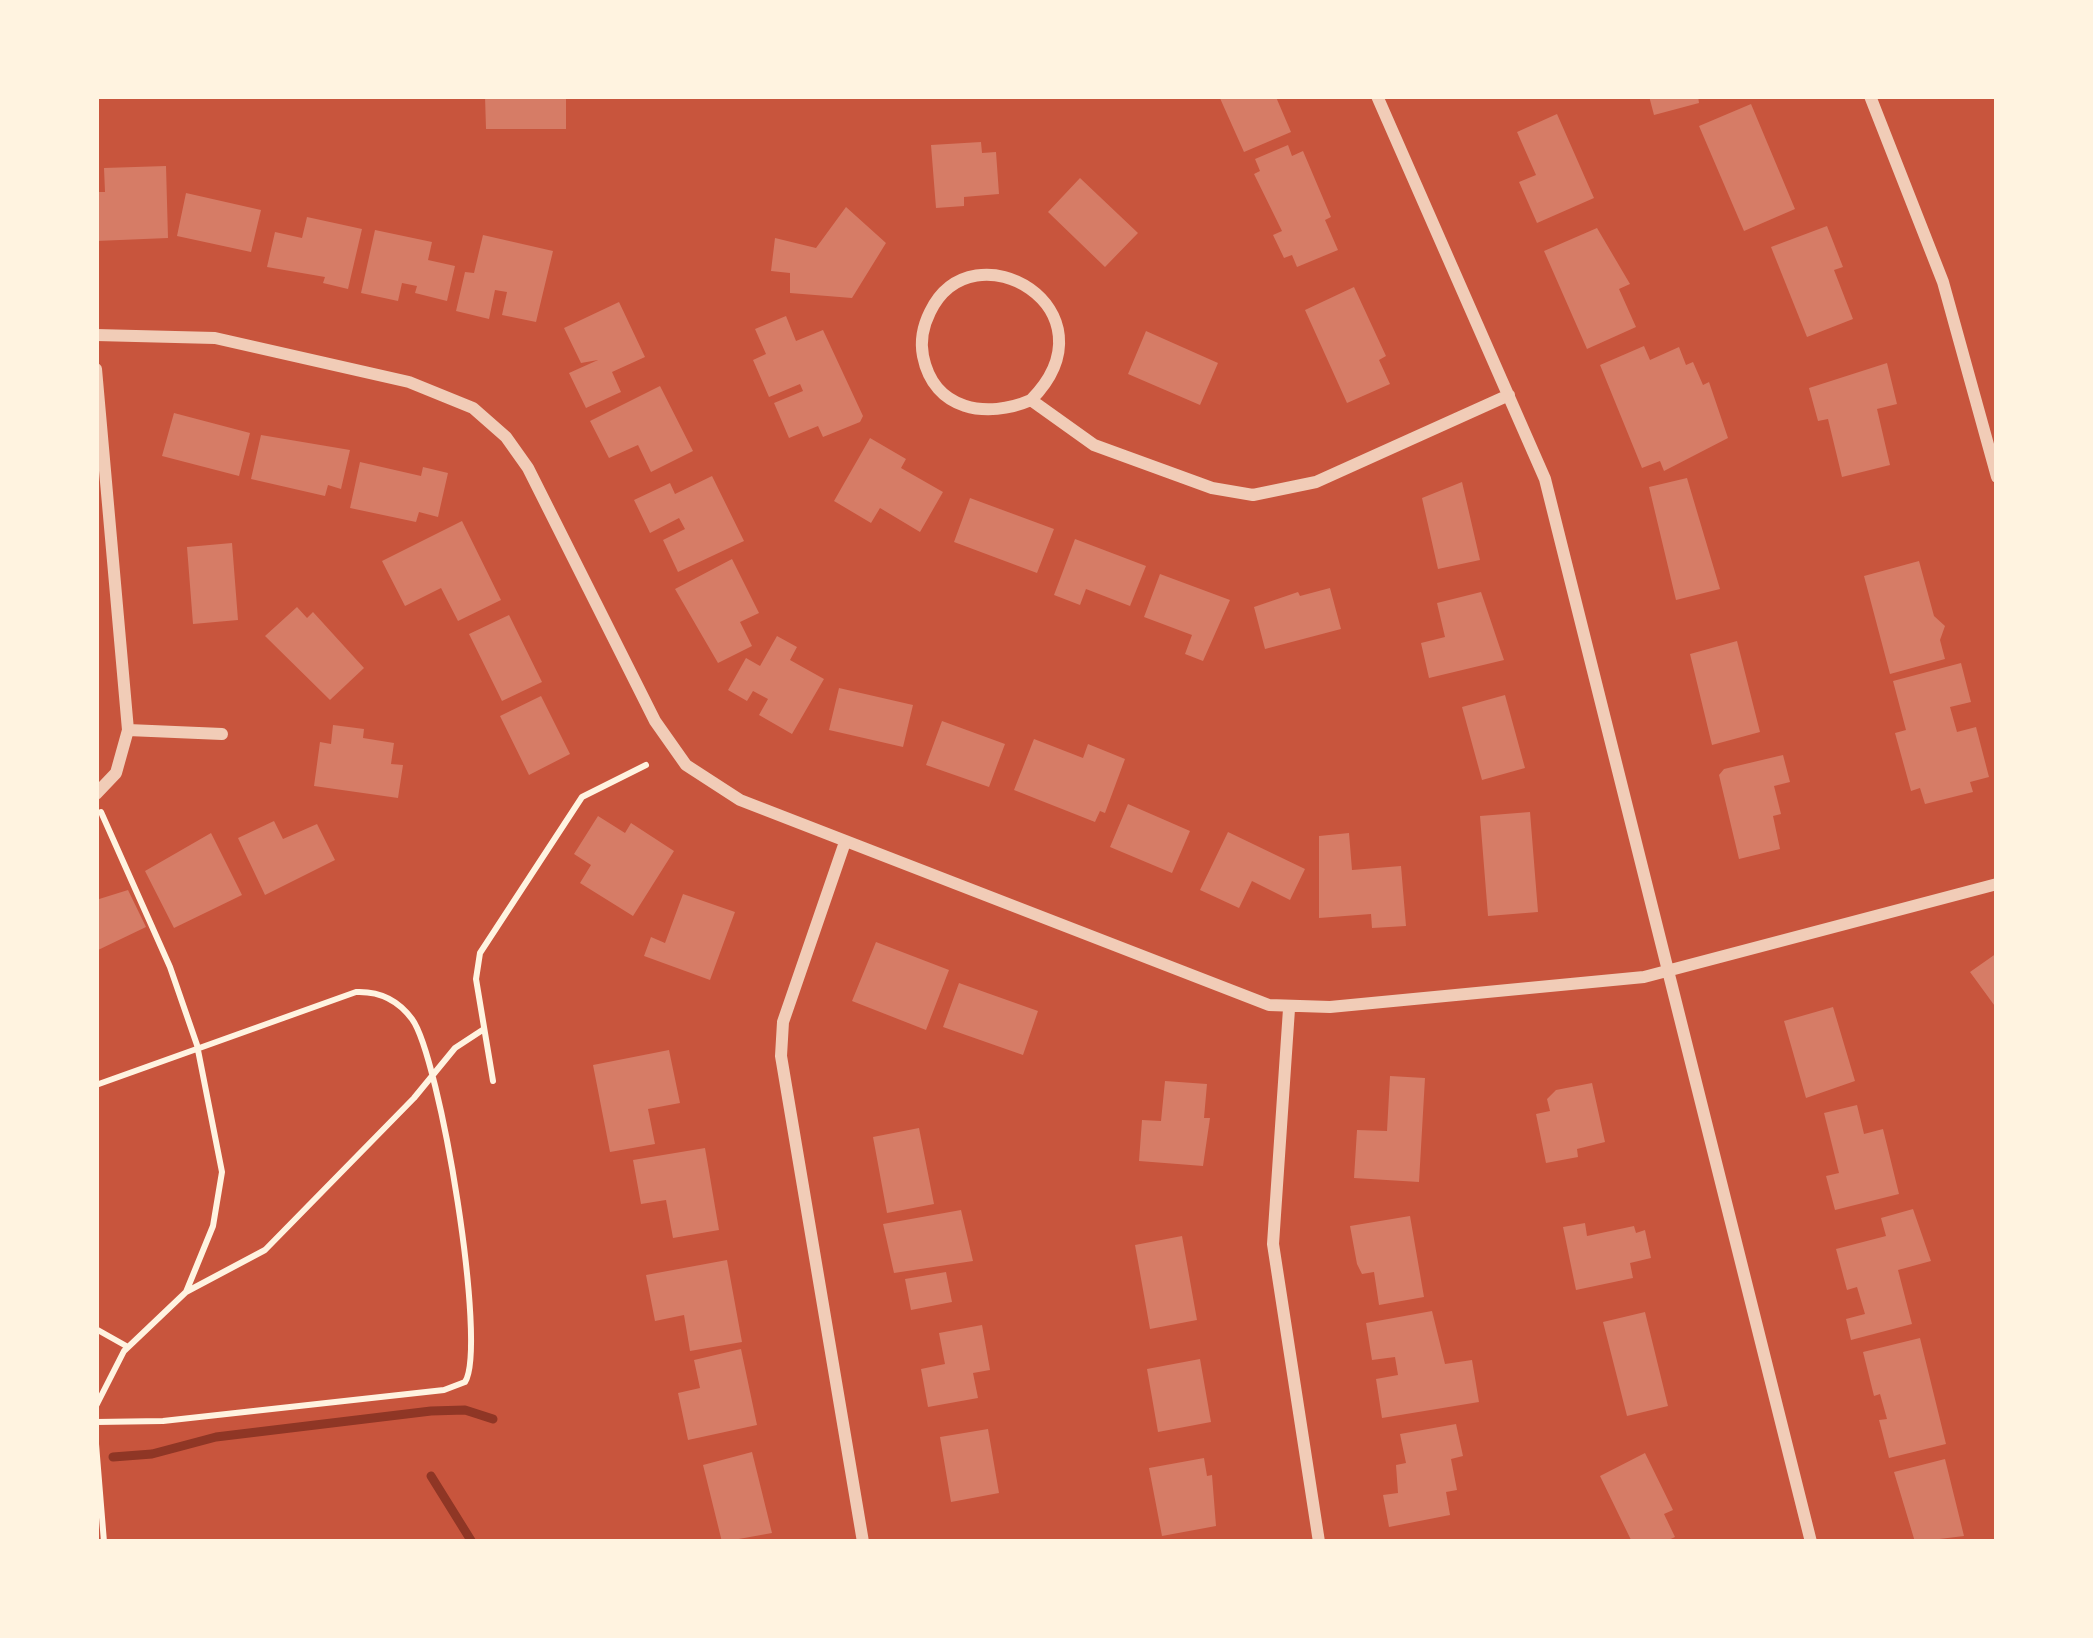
<!DOCTYPE html>
<html>
<head>
<meta charset="utf-8">
<style>
	body { margin:0 }
	#map { position:relative; width:2093px; height:1638px; overflow:hidden; background:#c8553d; font-family:Ubuntu,sans-serif }
	canvas { display:block }
	.frame { position:absolute; inset:0; border:99px solid #fff3e0; pointer-events:none }
</style>
</head>
<body>
<div id="map">
<canvas width="2093" height="1638"></canvas>
<div class="frame"></div>
</div>
<script>
const ctx = document.querySelector('canvas').getContext('2d');
ctx.lineJoin = 'round';
function stroke(path, color, width, dash) {
  ctx.strokeStyle = color;
  ctx.lineWidth = width;
  ctx.lineCap = dash ? 'butt' : 'round';
  ctx.setLineDash(dash || []);
  ctx.stroke(path);
}
function fill(path, color) {
  ctx.fillStyle = color;
  ctx.fill(path, 'evenodd');
}
const stream = new Path2D(`
	M113 1457 152 1454 216 1437 431 1411 465 1410 493 1419
	M431 1476 472 1542`);
const building = new Path2D(`
	M485 96H566V129H486Z
	M1219 96 1276 97 1291 132 1244 152Z
	M1649 96H1698L1699 103 1654 115Z
	M1751 104 1795 209 1744 231 1699 126Z
	M1557 114 1594 198 1537 223 1519 182 1536 175 1517 132Z
	M981 142 982 153 996 152 999 194 964 197V206L936 208 931 145Z
	M1288 145 1292 156 1303 151 1331 217 1325 220 1338 250 1297 267 1292 255 1284 258 1273 235 1282 231 1254 174 1260 171 1255 159Z
	M166 166 168 238 96 241V192H105L104 168Z
	M1080 178 1138 233 1105 267 1048 212Z
	M186 193 261 210 251 252 177 236Z
	M846 207 886 243 852 298 790 293V273L771 271 775 238 816 248Z
	M307 217 362 229 348 289 323 283 325 277 267 267 275 232 302 238Z
	M1827 226 1843 267 1834 270 1853 319 1807 337 1771 247Z
	M1597 228 1630 284 1619 289 1636 327 1587 349 1544 251Z
	M375 230 432 242 428 260 455 266 447 301 415 293 417 286 402 283 398 301 361 293Z
	M483 235 553 251 536 322 502 315 507 292 495 290 489 319 456 311 465 272 474 273Z
	M1354 287 1386 356 1379 360 1390 384 1347 403 1305 310Z
	M619 302 645 357 612 372 621 392 586 408 569 373 598 360 581 363 564 328Z
	M786 316 796 341 823 330 863 416 860 422 823 437 818 426 789 438 774 403 803 391 800 384 769 397 753 360 766 354 755 329Z
	M1146 331 1218 363 1200 405 1128 374Z
	M1644 346 1650 360 1679 347 1686 365 1693 362 1703 385 1709 382 1728 438 1664 471 1660 461 1642 468 1600 365Z
	M1887 363 1897 404 1877 409 1890 465 1842 477 1828 419 1818 421 1809 388Z
	M660 386 693 451 651 472 638 445 609 458 590 421Z
	M174 413 250 433 239 476 162 456Z
	M261 435 350 450 341 489 328 485 325 496 251 479Z
	M870 438 906 459 901 468 943 492 920 532 880 508 871 523 834 501Z
	M360 462 421 476 423 467 448 473 438 517 419 512 416 522 350 508Z
	M712 476 744 541 678 572 663 540 685 529 679 518 650 533 634 500 670 483 675 494Z
	M1687 478 1720 589 1676 600 1649 487Z
	M1462 482 1480 560 1438 569 1422 498Z
	M970 498 1054 529 1037 573 954 542Z
	M462 521 501 600 458 621 441 588 405 606 382 561Z
	M1075 539 1146 566 1130 606 1086 589 1080 605 1054 595Z
	M232 543 238 620 193 624 187 547Z
	M732 559 759 613 740 622 752 646 718 663 675 589Z
	M1919 561 1934 616 1945 626 1940 640 1945 659 1890 674 1864 576Z
	M1160 574 1230 600 1203 661 1185 654 1192 635 1144 617Z
	M1330 588 1341 629 1265 649 1254 607 1298 592 1300 596Z
	M1481 592 1504 660 1429 678 1421 643 1445 637 1437 603Z
	M297 607 307 618 313 612 364 668 330 700 265 636Z
	M509 615 542 682 502 701 469 634Z
	M777 636 797 647 790 660 824 679 792 734 759 715 768 699 753 691 747 701 728 690 746 658 760 666Z
	M1737 641 1760 732 1712 745 1690 654Z
	M1961 663 1971 702 1950 707 1957 732 1976 727 1989 777 1970 782 1973 792 1925 804 1920 788 1911 791 1895 733 1906 730 1893 681Z
	M839 688 913 705 903 747 829 730Z
	M1505 695 1525 768 1482 780 1462 707Z
	M541 696 570 754 529 775 500 716Z
	M942 721 1005 744 989 787 926 765Z
	M333 725 364 729 363 738 394 743 391 764 403 765 398 798 314 786 320 742 331 744Z
	M1034 739 1083 758 1088 744 1125 759 1105 813 1100 811 1095 822 1014 790Z
	M1783 755 1790 782 1774 786 1781 814 1773 816 1780 849 1739 859 1719 775 1724 769Z
	M1128 804 1190 831 1172 873 1110 847Z
	M1530 812 1538 912 1488 916 1480 816Z
	M598 816 625 833 631 823 674 851 633 916 580 883 591 865 574 854Z
	M274 821 283 839 317 824 335 860 265 895 238 838Z
	M1228 832 1305 869 1290 900 1252 881 1239 908 1200 890Z
	M211 833 242 895 174 928 145 871Z
	M1349 833 1352 870 1401 866 1406 926 1372 928 1371 914 1319 918V836Z
	M128 890 146 927 96 951V900Z
	M683 894 735 912 710 980 644 956 651 937 665 943Z
	M876 942 949 970 926 1030 852 1001Z
	M1997 953V1009L1970 972Z
	M959 983 1038 1011 1023 1055 943 1027Z
	M1833 1007 1855 1081 1806 1098 1784 1021Z
	M669 1050 680 1103 648 1109 655 1144 610 1152 593 1065Z
	M1390 1076 1425 1078 1419 1182 1354 1178 1357 1130 1387 1131Z
	M1165 1081 1207 1084 1204 1118H1210L1203 1166 1139 1161 1142 1120 1161 1121Z
	M1592 1083 1605 1142 1577 1149 1578 1157 1546 1163 1536 1114 1550 1111 1547 1099 1556 1090Z
	M1857 1105 1864 1134 1883 1129 1899 1194 1835 1210 1826 1176 1839 1173 1824 1113Z
	M919 1128 934 1204 887 1213 873 1137Z
	M705 1148 719 1230 673 1238 666 1200 641 1204 633 1160Z
	M1913 1209 1931 1261 1898 1270 1912 1324 1851 1340 1846 1319 1865 1314 1857 1287 1847 1290 1836 1249 1886 1236 1881 1218Z
	M961 1210 973 1261 894 1273 883 1224Z
	M1410 1216 1424 1297 1379 1305 1374 1272 1362 1274 1357 1264 1350 1226Z
	M1585 1223 1587 1236 1634 1226 1636 1233 1645 1230 1651 1258 1630 1263 1633 1278 1576 1290 1563 1227Z
	M1182 1236 1197 1320 1150 1329 1135 1245Z
	M727 1260 742 1342 690 1351 684 1315 655 1321 646 1275Z
	M946 1272 952 1302 911 1310 905 1279Z
	M1432 1311 1445 1364 1472 1360 1479 1402 1382 1418 1376 1379 1398 1375 1395 1357 1372 1360 1366 1323Z
	M1645 1312 1668 1406 1627 1416 1603 1322Z
	M982 1325 990 1370 973 1373 978 1398 928 1407 921 1369 945 1364 939 1333Z
	M1920 1338 1946 1444 1889 1458 1879 1420 1887 1419 1880 1394 1874 1396 1863 1352Z
	M741 1349 757 1425 688 1440 678 1393 700 1388 694 1360Z
	M1200 1359 1211 1422 1158 1432 1147 1369Z
	M1456 1424 1463 1456 1451 1459 1457 1490 1446 1492 1450 1515 1389 1527 1383 1495 1398 1493 1396 1465 1406 1463 1400 1434Z
	M988 1429 999 1493 951 1502 940 1437Z
	M752 1452 772 1533 722 1542 703 1465Z
	M1645 1453 1673 1510 1664 1514 1675 1537 1664 1542H1632L1600 1476Z
	M1204 1458 1207 1476 1212 1475 1216 1526 1162 1536 1149 1468Z
	M1945 1459 1964 1536 1915 1542 1894 1472Z`);
const path = new Path2D(`
	M493 1081 476 979 480 953 582 797 646 765
	M96 1085 356 992C379 991 398 1000 412 1019 440 1057 488 1347 465 1382L444 1390 163 1421 96 1422
	M186 1292 265 1250 414 1098 455 1048 484 1029
	M96 1329 128 1347
	M96 1406 124 1351 186 1292 213 1226 222 1172 197 1045 170 967 101 812
	M96 1444 104 1542`);
const minor = new Path2D(`
	M1377 96 1545 479 1811 1542
	M1870 96 1943 282 1997 477
	M96 335 215 338 409 382 473 408 506 437 528 468 655 721 686 765 740 800 1269 1005 1330 1007 1644 977 1997 884
	M96 369 128 730 116 773 96 794
	M1031 400C987 419 934 411 923 356 920 341 923 326 930 312 973 223 1120 310 1031 400L1094 445 1212 488 1253 495 1316 482 1509 395
	M128 730 222 734
	M844 845 783 1022 781 1056 863 1542
	M1289 1009 1273 1244 1319 1542`);
stroke(stream, '#8f3625', 9);
fill(building, '#d67c66');
stroke(path, '#fff3e0', 6);
stroke(minor, '#f1ccb7', 12);
</script>
</body>
</html>
